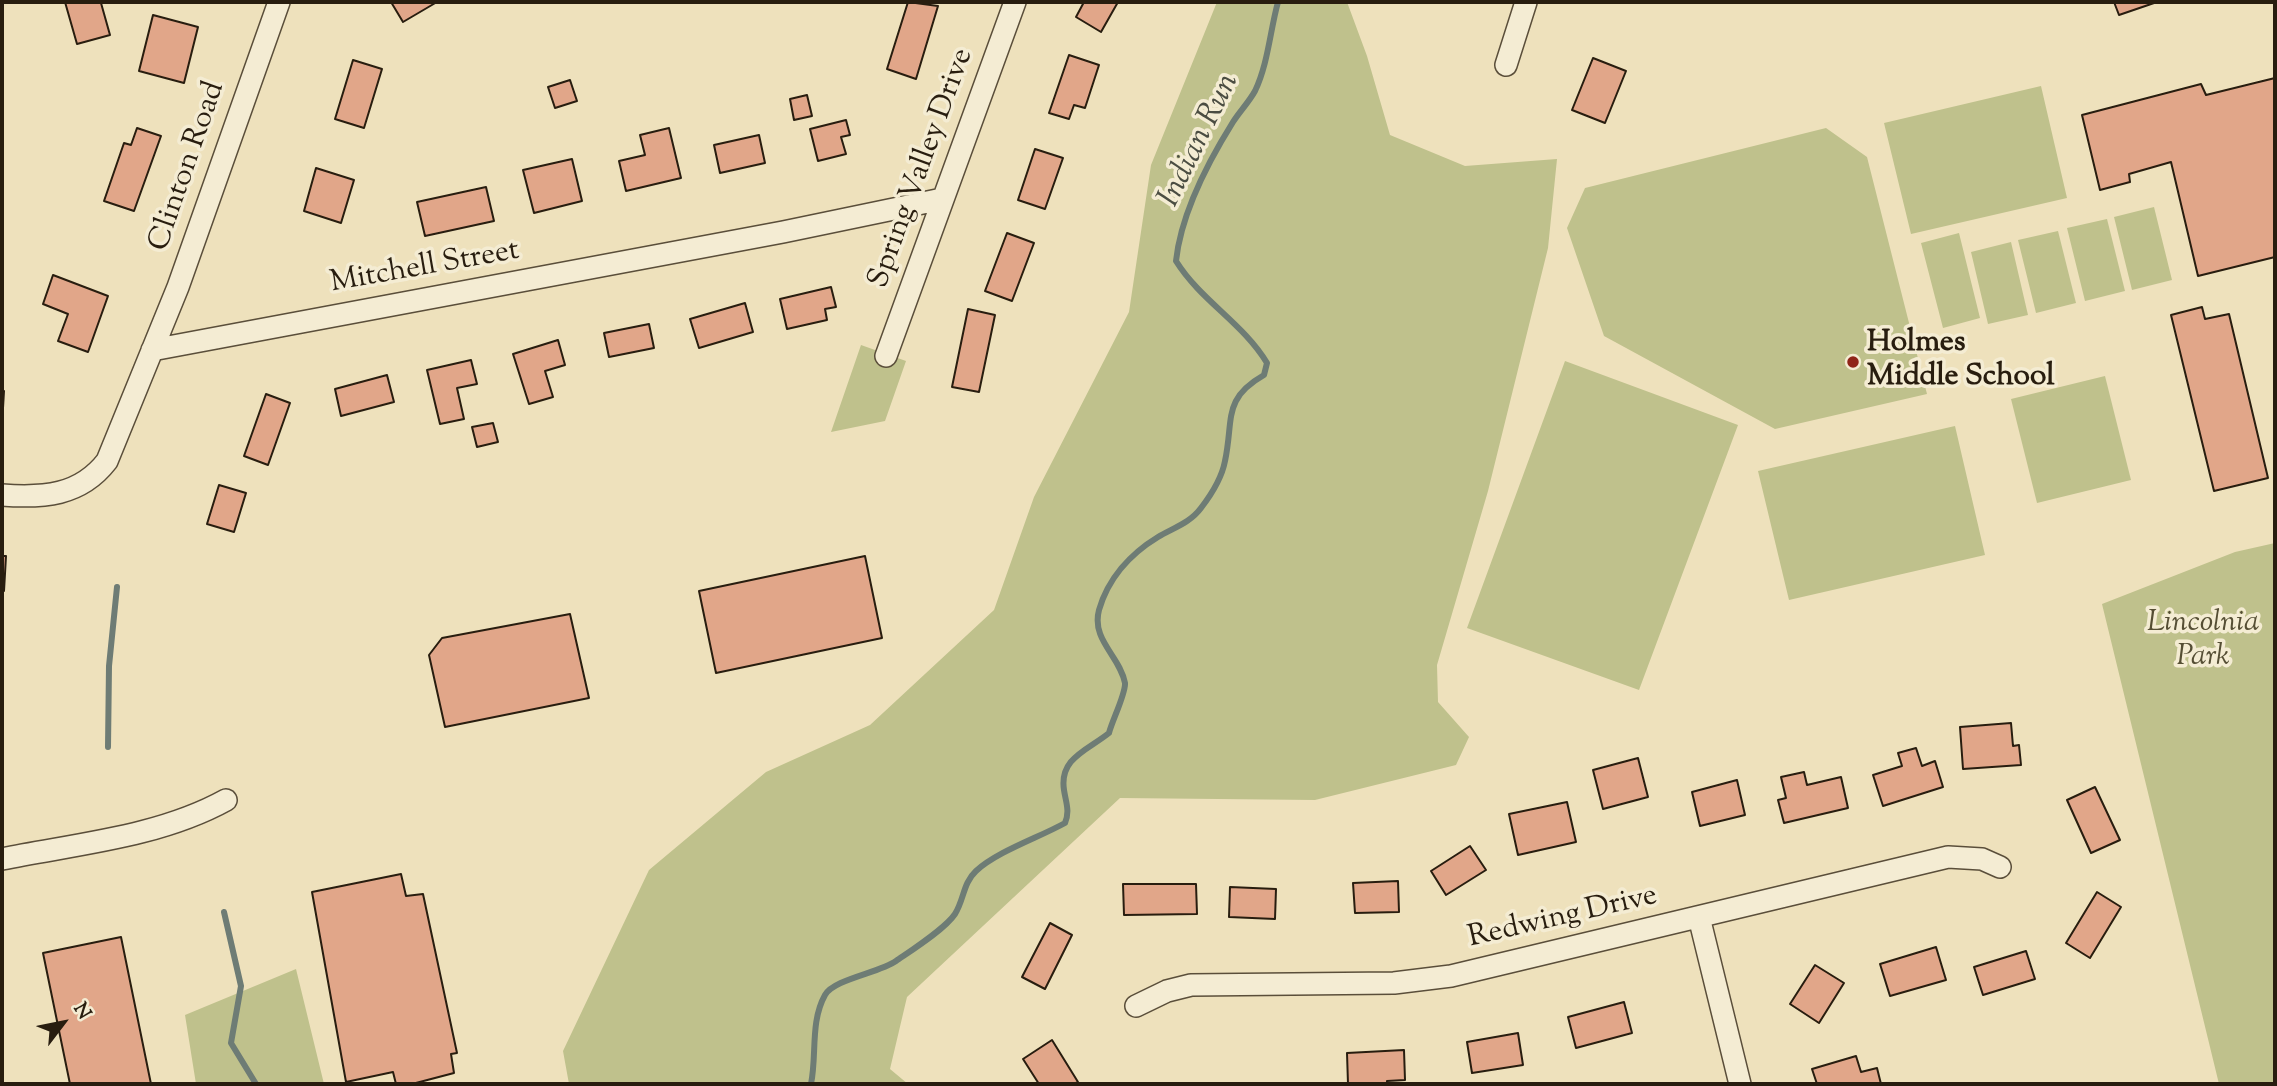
<!DOCTYPE html>
<html>
<head>
<meta charset="utf-8">
<style>
	body { margin:0 }
	#map { position:relative; width:2277px; height:1086px; overflow:hidden; background:#eee1bc; font-family:"Sorts Mill Goudy",serif }
	canvas { display:block }
	.frame { position:absolute; inset:0; border:4px solid #281d0f; pointer-events:none }
	.north { position:absolute; left:28px; top:988px; width:70px; height:70px; -webkit-text-stroke:5px #f4ecd3; paint-order:stroke; rotate:58deg; font-size:19px; font-weight:700; line-height:28px; text-align:center; color:#281d0f }
	.north::after { content:''; display:block; margin:auto; width:24px; height:32px; background:#281d0f; clip-path:polygon(50% 0,100% 100%,50% 72%,0 100%) }
</style>
</head>
<body>
<div id="map">
<canvas width="2277" height="1086"></canvas>
<div class="frame"></div>
<div class="north">N</div>
</div>
<script>
const ctx = document.querySelector('canvas').getContext('2d');
ctx.lineJoin = 'round';
function fill(path, color) {
  ctx.fillStyle = color;
  ctx.fill(path, 'evenodd');
}
function stroke(path, color, width, dash) {
  ctx.strokeStyle = color;
  ctx.lineWidth = width;
  ctx.lineCap = dash ? 'butt' : 'round';
  ctx.setLineDash(dash || []);
  ctx.stroke(path);
}
function label(font, color, halo, rows, align = 'center') {
  ctx.font = font + ' "Sorts Mill Goudy",serif';
  ctx.lineWidth = 7;
  ctx.setLineDash([]);
  ctx.textBaseline = 'middle';
  ctx.strokeStyle = halo;
  ctx.fillStyle = color;
  for (const [text, x, y, turn = 0] of rows) {
    ctx.save();
    ctx.translate(x, y);
    ctx.rotate((+turn || 0) * Math.PI / 180);
    ctx.textAlign = isNaN(turn) ? turn : align;
    if (halo) ctx.strokeText(text, 0, 0);
    ctx.fillText(text, 0, 0);
    ctx.restore();
  }
}
const green = new Path2D(`
	M1217 2H1347L1367 56 1390 135 1465 166 1557 159 1548 248 1488 491 1437 665 1438 702 1469 737 1456 765 1315 800 1120 798 907 997 890 1069 908 1084H569L563 1051 649 870 766 772 870 725 994 610 1034 497 1129 312 1151 165Z
	M2041 86 2067 198 1911 234 1884 123Z
	M1826 128 1867 157 1927 394 1775 429 1604 336 1567 228 1585 188Z
	M2154 207 2172 280 2132 290 2114 217Z
	M2107 219 2125 291 2085 301 2067 228Z
	M2058 231 2076 303 2036 313 2018 240Z
	M1959 233 1980 318 1943 328 1921 243Z
	M2011 242 2028 315 1988 324 1971 252Z
	M861 345 906 361 885 421 831 432Z
	M1565 361 1738 425 1639 690 1467 628Z
	M2105 376 2131 480 2037 503 2011 399Z
	M1955 426 1985 555 1789 600 1758 471Z
	M2275 543V1084H2219L2102 604 2235 552Z
	M296 969 324 1084H196L185 1015Z`);
const stream = new Path2D(`
	M108 747 109 666 117 587
	M224 912 241 986 231 1043 256 1084
	M811 1084C817 1055 810 1022 825 995 834 979 879 973 896 961 912 950 945 929 955 914 964 900 963 883 976 871 998 851 1038 838 1065 823 1070 811 1066 803 1064 790 1059 758 1088 750 1109 733 1112 721 1126 693 1125 683 1120 656 1091 640 1099 610 1108 579 1130 554 1158 537 1173 528 1190 523 1201 508 1211 495 1222 477 1225 461 1234 419 1222 399 1264 375L1267 363C1243 323 1201 301 1176 261 1181 214 1208 162 1233 122 1240 111 1249 102 1255 91 1268 64 1270 31 1278 2`);
const building = new Path2D(`
	M65 2H105L101 3 110 35 77 44Z
	M391 2H437L403 22Z
	M908 2 938 6 916 79 887 69Z
	M1084 2H1118L1101 32 1076 17Z
	M2114 2H2157L2119 15Z
	M153 15 198 27 184 83 139 71Z
	M1069 55 1099 65 1085 108 1074 105 1069 119 1049 113Z
	M1593 58 1626 71 1605 123 1572 110Z
	M353 60 382 69 364 128 335 119Z
	M2275 78V257L2198 276 2171 162 2129 174 2130 182 2100 190 2082 115 2201 84 2206 95Z
	M570 80 577 101 555 108 548 87Z
	M807 95 812 116 794 120 790 99Z
	M846 120 850 135 841 137 846 154 818 161 810 129Z
	M137 128 161 136 134 211 104 201 124 143 131 145Z
	M669 128 681 178 626 191 619 161 645 155 640 135Z
	M759 135 765 163 720 173 714 145Z
	M1035 149 1063 158 1045 209 1018 200Z
	M572 159 582 201 534 213 523 170Z
	M316 168 354 180 341 223 304 211Z
	M486 187 494 221 425 236 417 202Z
	M1007 233 1034 243 1012 301 985 291Z
	M53 275 108 296 88 352 58 341 68 314 43 304Z
	M831 287 836 307 825 309 827 320 787 329 780 299Z
	M745 303 753 332 699 348 690 319Z
	M2202 307 2205 319 2229 314 2268 478 2214 491 2171 315Z
	M968 309 995 315 979 392 952 387Z
	M649 324 654 348 609 357 604 333Z
	M558 340 565 365 545 371 553 397 529 404 513 354Z
	M471 360 477 384 457 388 464 419 440 424 427 370Z
	M387 375 394 402 341 416 335 389Z
	M2 391H4L2 425Z
	M266 394 290 403 268 465 244 456Z
	M493 423 498 442 477 447 472 427Z
	M219 485 246 493 234 532 207 524Z
	M2 556H6L4 591H2Z
	M865 556 882 638 716 673 699 591Z
	M570 614 589 698 445 727 429 655 442 638Z
	M2011 723 2013 746 2019 745 2021 765 1963 769 1960 727Z
	M1916 748 1922 766 1935 761 1943 787 1883 806 1873 775 1902 766 1898 753Z
	M1638 758 1648 797 1603 809 1593 770Z
	M1804 772 1807 785 1841 777 1848 808 1784 823 1778 800 1786 798 1781 777Z
	M1737 780 1745 815 1700 826 1692 792Z
	M2095 787 2120 840 2091 853 2067 800Z
	M1567 802 1576 842 1518 855 1509 814Z
	M1470 846 1486 870 1446 895 1431 871Z
	M401 874 406 896 423 894 457 1053 451 1054 454 1073 412 1084H396L393 1072 346 1082 312 892Z
	M1398 881 1399 912 1355 913 1353 883Z
	M1123 884H1196L1197 914 1124 915Z
	M1230 887 1276 889 1275 919 1229 917Z
	M2097 892 2121 907 2090 958 2066 943Z
	M1050 923 1072 935 1045 989 1022 977Z
	M121 937 151 1084H70L43 953Z
	M1936 947 1946 980 1890 996 1880 964Z
	M2026 951 2035 979 1983 995 1974 967Z
	M1815 965 1844 983 1819 1023 1790 1004Z
	M1624 1002 1632 1033 1576 1048 1568 1017Z
	M1518 1033 1523 1065 1472 1073 1467 1042Z
	M1052 1040 1078 1082 1074 1084H1039L1023 1059Z
	M1404 1050 1405 1080 1387 1081V1084H1348L1347 1053Z
	M1856 1056 1861 1072 1877 1068 1881 1084H1817L1812 1069Z`);
const street = new Path2D(`
	M1506 65 1526 2
	M152 350 783 232 942 199
	M886 356 1015 2
	M2 495C43 498 80 496 107 461L178 287 279 2
	M2 859C76 844 159 837 226 800
	M1699 917 1740 1084
	M1136 1006 1167 991 1191 985 1394 983 1451 976 1948 857 1982 859 2000 867`);
const markers = [
	[1853,362,7,"#8f2418"]
];
const streetNames = [
	["Clinton Road",189,167,-71],
	["Spring Valley Drive",923,169,-70],
	["Mitchell Street",425,269,-10],
	["Redwing Drive",1563,919,-13]
];
const poiNames = [
	["Holmes",1867,345],
	["Middle School",1867,379]
];
const parkNames = [
	["Lincolnia",2203,625],
	["Park",2203,659]
];
const waterNames = [
	["Indian Run",1201,141,-64]
];
fill(green, '#bfc18c');
stroke(stream, '#6e7c75', 6);
fill(building, '#e1a689');
stroke(building, '#281d0f', 2);
stroke(street, '#5a4e3a', 24);
stroke(street, '#f4ecd3', 21);
for (const [x, y, r, color] of markers) {
  const dot = new Path2D();
  dot.arc(x, y, r, 0, 2 * Math.PI);
  ctx.fillStyle = color;
  ctx.fill(dot);
  stroke(dot, '#f4ecd3', 2.5);
}
label('30px', '#281d0f', '#f4ecd3', streetNames);
label('bold 30px', '#281d0f', '#f4ecd3', poiNames, 'left');
label('italic 30px', '#554e34', '#f4ecd3', parkNames);
label('italic 32px', '#4b4d42', '#f4ecd3', waterNames);
</script>
</body>
</html>
